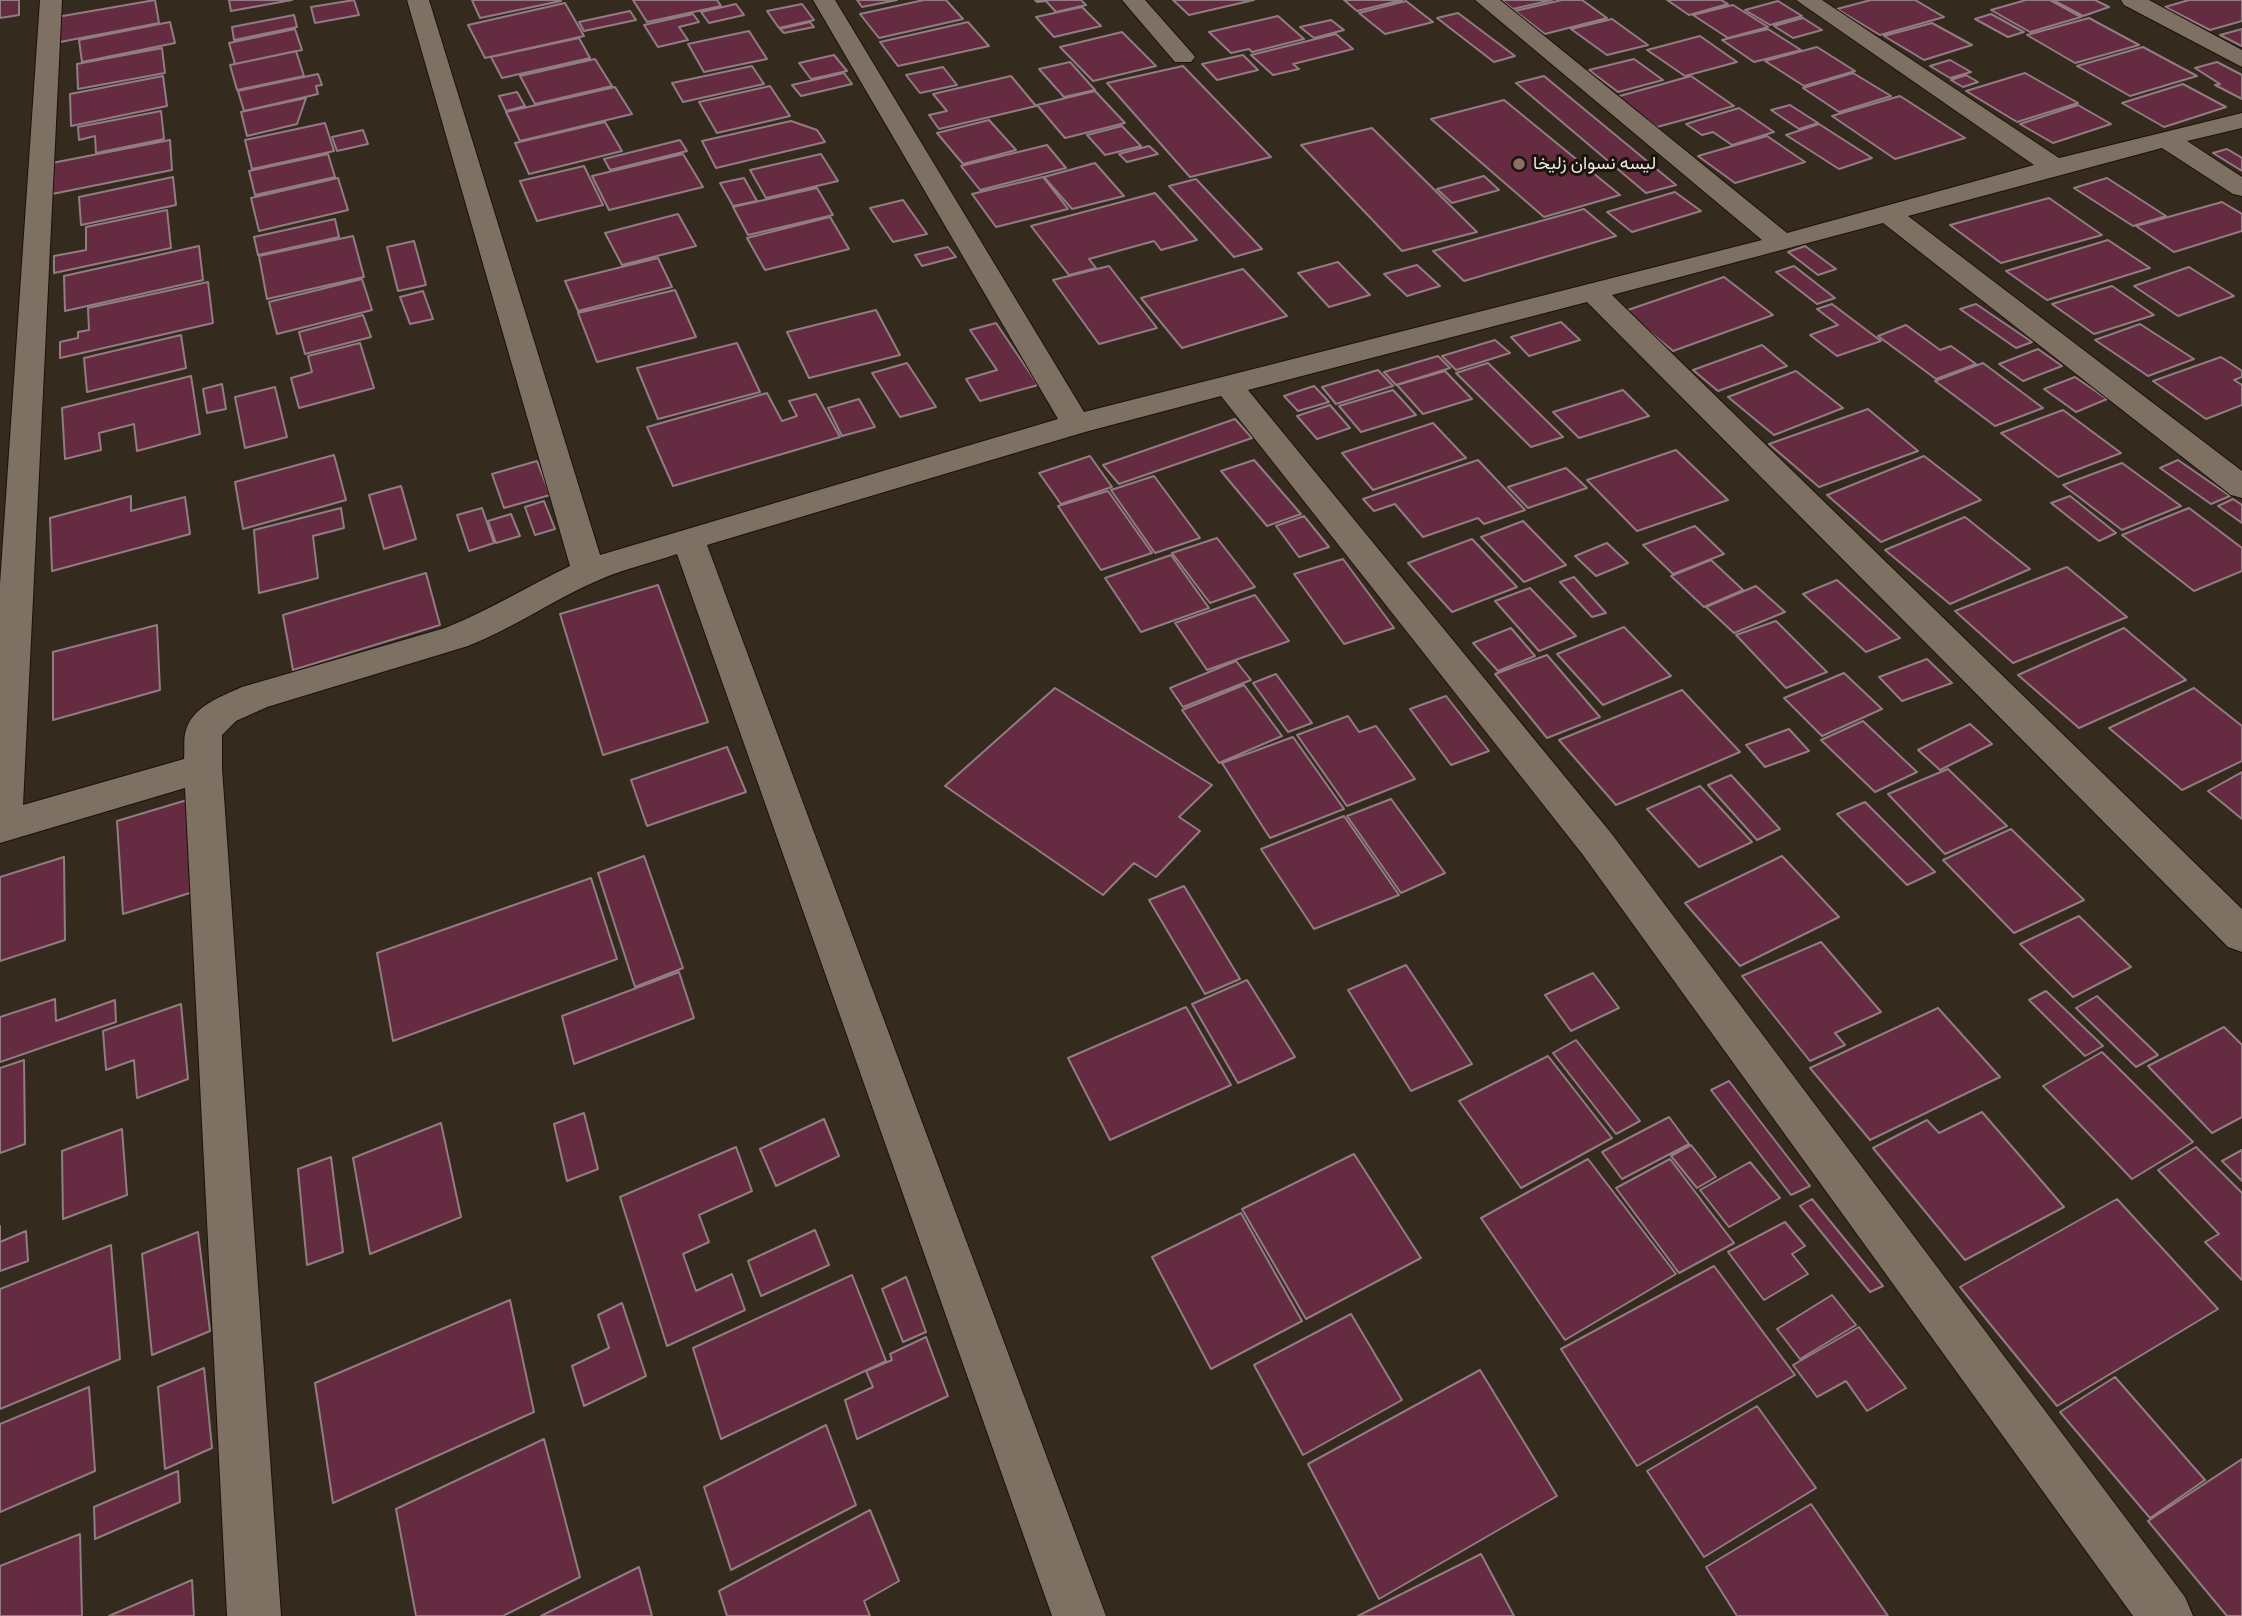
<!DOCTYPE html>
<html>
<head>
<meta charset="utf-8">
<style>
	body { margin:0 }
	canvas { display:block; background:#352a1e }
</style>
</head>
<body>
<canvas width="2242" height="1616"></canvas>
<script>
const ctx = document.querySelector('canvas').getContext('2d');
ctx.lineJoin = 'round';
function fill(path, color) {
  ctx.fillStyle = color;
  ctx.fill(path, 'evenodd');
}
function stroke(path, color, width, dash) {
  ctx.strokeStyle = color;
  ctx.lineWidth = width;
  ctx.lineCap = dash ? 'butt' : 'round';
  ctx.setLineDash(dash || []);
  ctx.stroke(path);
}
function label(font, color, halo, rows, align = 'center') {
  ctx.font = font + ' "IBM Plex Sans",Vazirmatn,sans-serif';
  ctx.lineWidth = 6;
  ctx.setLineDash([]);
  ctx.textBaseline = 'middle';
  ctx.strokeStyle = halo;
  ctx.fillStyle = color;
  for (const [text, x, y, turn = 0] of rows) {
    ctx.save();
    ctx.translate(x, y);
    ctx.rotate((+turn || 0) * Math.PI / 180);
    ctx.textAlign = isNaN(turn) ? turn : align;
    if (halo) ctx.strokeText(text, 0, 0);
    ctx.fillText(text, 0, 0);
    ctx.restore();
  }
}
const building = new Path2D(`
	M0 0H19V15L0 18Z
	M155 0 159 23 60 42 57 17Z
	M229 0H292L231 11Z
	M354 0 359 15 315 23 311 7Z
	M472 0H560L561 1 480 18Z
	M633 0H717L721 6 647 22Z
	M857 0H897L862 7Z
	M924 0H946L963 19 879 38 860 14Z
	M1035 0H1081L1086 5 1056 12 1046 1 1037 2Z
	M1173 0H1254L1189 15Z
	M1344 0H1402L1357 11Z
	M1501 0H1552L1513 9Z
	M1562 0H1582L1607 18 1545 34 1515 11Z
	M1667 0H1721L1728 4 1689 15Z
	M1871 0H1915L1944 17 1880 35 1837 9Z
	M2026 0H2050L2081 17 2030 32 1991 10Z
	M2053 0H2095L2109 7 2083 16Z
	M2189 0H2242V21L2210 30 2165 7Z
	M1406 1 1433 22 1385 34 1359 13Z
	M1778 1 1802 16 1770 25 1745 10Z
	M565 3 584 36 485 58 468 25Z
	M736 4 744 15 709 23 701 12Z
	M802 4 814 20 779 28 767 11Z
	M1733 5 1768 27 1728 38 1693 15Z
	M1082 7 1101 26 1054 37 1036 17Z
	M630 11 636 20 584 31 579 22Z
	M1458 13 1515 56 1494 62 1437 18Z
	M693 14 699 22 679 27 688 40 658 47 644 25Z
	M1991 14 2024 32 2008 37 1975 19Z
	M294 15 297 27 234 40 232 27Z
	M1278 16 1304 39 1252 52 1249 49 1231 53 1209 32Z
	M1803 18 1822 30 1793 38 1774 26Z
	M2089 18 2139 45 2075 63 2027 35Z
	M1612 19 1648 45 1607 55 1571 29Z
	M1331 20 1344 30 1314 38 1300 27Z
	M170 22 175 43 82 62 79 40Z
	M810 22 814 27 784 33 780 29Z
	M968 22 989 46 898 66 880 42Z
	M1932 23 1972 45 1924 60 1884 36Z
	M295 29 302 50 235 64 229 43Z
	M1768 29 1801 50 1754 62 1722 40Z
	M2242 29V46L2220 35Z
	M749 31 767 59 704 72 688 44Z
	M1122 32 1156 66 1093 81 1060 47Z
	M1336 34 1353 49 1293 64 1299 69 1273 75 1251 55Z
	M1700 36 1737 62 1685 76 1647 50Z
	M579 38 590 58 502 78 491 57Z
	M1817 47 1855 71 1804 86 1765 61Z
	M2143 47 2197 76 2130 96 2077 66Z
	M162 48 165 73 78 89 77 64Z
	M296 51 304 76 237 90 230 65Z
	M834 55 847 71 811 79 799 63Z
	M1243 55 1258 70 1217 80 1202 64Z
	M595 59 612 86 535 104 520 76Z
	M1634 59 1663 80 1618 92 1589 70Z
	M1950 60 1971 72 1950 78 1930 66Z
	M1070 62 1095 90 1064 97 1039 69Z
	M2217 62 2242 75V99L2215 85 2220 84 2195 68Z
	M752 66 764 84 683 102 672 83Z
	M1183 66 1271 157 1190 177 1107 83Z
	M943 67 957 85 920 93 906 75Z
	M844 73 852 84 801 96 792 85Z
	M1853 73 1891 96 1839 112 1803 88Z
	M2025 73 2078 103 2017 122 1966 91Z
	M318 74 322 85 316 86 318 94 244 111 238 91Z
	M1966 75 1978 82 1963 87 1951 80Z
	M163 76 167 106 71 126 70 94Z
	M1011 76 1036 106 939 129 929 115 947 111 933 94Z
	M1544 76 1676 185 1646 193 1516 83Z
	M1691 76 1734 106 1657 127 1616 97Z
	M2183 84 2226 107 2164 127 2122 103Z
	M770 86 790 116 717 133 699 102Z
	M615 87 632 114 520 141 506 112Z
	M1095 91 1125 123 1065 138 1037 105Z
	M517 92 525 106 506 111 499 96Z
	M1900 96 1965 138 1895 159 1832 116Z
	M306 98 297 124 247 136 241 112Z
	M1504 100 1620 195 1544 217 1431 119Z
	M1790 105 1818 123 1799 129 1771 110Z
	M2078 105 2111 124 2053 143 2020 124Z
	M1739 108 1774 132 1732 145 1713 132 1702 135 1686 124Z
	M161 111 164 139 96 153 95 136 79 140 78 127Z
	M989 120 1016 150 963 164 937 133Z
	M791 121 817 130 825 142 716 168 702 141Z
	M605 122 622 151 529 174 515 143Z
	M325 123 334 151 252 169 245 140Z
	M1819 124 1872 158 1839 169 1786 135Z
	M1122 126 1141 146 1105 155 1087 135Z
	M1372 128 1477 232 1402 251 1301 145Z
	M363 130 368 144 337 151 332 137Z
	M1767 136 1805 162 1735 183 1698 156Z
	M170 140 172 170 52 194V163Z
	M680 140 687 151 610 170 604 159Z
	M1047 145 1066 168 980 190 961 166Z
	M1149 146 1158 154 1127 162 1119 154Z
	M2227 149 2242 158V171L2213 153Z
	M328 154 335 177 255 195 249 171Z
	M683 154 703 187 609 210 592 176Z
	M821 154 838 181 766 198 750 170Z
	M1095 163 1124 196 1072 209 1044 177Z
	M584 166 603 205 537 221 520 181Z
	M1484 176 1499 190 1452 203 1437 189Z
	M173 177 176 205 81 225 79 197Z
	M1043 177 1068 209 996 227 972 194Z
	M338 178 348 210 259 231 251 198Z
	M744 178 757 201 733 206 720 183Z
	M2107 178 2166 216 2133 226 2074 188Z
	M1196 179 1262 249 1234 257 1169 186Z
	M817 188 833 215 748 235 733 207Z
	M1675 192 1701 211 1632 232 1607 212Z
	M1155 193 1197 240 1161 250 1154 241 1089 259 1096 268 1069 275 1031 226Z
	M2049 198 2102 235 2001 263 1950 225Z
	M903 200 927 234 893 242 870 208Z
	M2222 202 2242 214V231L2174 252 2136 226Z
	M1584 209 1616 236 1464 281 1433 251Z
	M167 210 171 248 54 273V256L86 250V227Z
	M678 214 696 246 622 265 605 233Z
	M830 217 849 249 765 270 747 238Z
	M335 219 339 237 258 255 254 237Z
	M353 236 364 277 267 299 259 256Z
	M2108 240 2150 268 2047 300 2006 271Z
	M414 241 426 285 398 291 387 247Z
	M199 246 203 280 65 311 64 276Z
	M1805 246 1836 269 1818 275 1788 252Z
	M948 247 956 257 922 266 915 255Z
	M658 258 672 287 578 311 565 281Z
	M1338 262 1370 295 1329 307 1298 273Z
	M1417 265 1440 286 1407 296 1384 274Z
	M1109 266 1157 328 1099 344 1053 280Z
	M1794 266 1835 298 1817 304 1776 272Z
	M2189 267 2234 296 2178 316 2134 286Z
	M1243 269 1287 316 1182 348 1141 298Z
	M1724 277 1773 315 1673 351 1625 311Z
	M362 279 372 310 277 334 269 302Z
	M208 282 213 323 60 358V342L78 338V332L89 330 88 308Z
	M2112 286 2154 315 2094 334 2052 304Z
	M675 290 696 337 597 362 578 313Z
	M423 291 433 319 410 324 400 297Z
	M1832 304 1881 341 1837 356 1810 335 1838 325 1817 309Z
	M1976 304 2032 342 2016 348 1960 309Z
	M876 310 900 355 809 378 787 332Z
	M363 315 371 337 305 354 299 332Z
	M1561 322 1580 340 1529 356 1511 337Z
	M996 323 1038 385 980 401 966 379 997 370 970 330Z
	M2140 324 2194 359 2148 376 2095 340Z
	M1906 325 1940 350 1951 346 1976 364 1936 379 1878 336Z
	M181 335 186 368 87 392 84 358Z
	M1495 340 1510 353 1456 370 1442 356Z
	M360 343 374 388 299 408 291 378 312 372 308 356Z
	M737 343 760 392 658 419 637 368Z
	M1762 345 1787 366 1718 391 1693 370Z
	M2038 349 2062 366 2023 381 1999 364Z
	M1438 356 1450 368 1396 385 1384 372Z
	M2221 357 2242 371V377L2234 380 2242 385V405L2206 419 2153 381Z
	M907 363 936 407 900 417 872 373Z
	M1488 363 1563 437 1531 447 1456 373Z
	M1983 363 2043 408 1995 426 1935 381Z
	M1378 370 1393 386 1336 404 1322 387Z
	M1445 371 1472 399 1423 414 1397 385Z
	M1796 371 1843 408 1774 435 1728 397Z
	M191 376 200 434 137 451 134 424 99 433 101 450 65 459 62 408Z
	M2075 377 2107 399 2076 412 2044 389Z
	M222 384 226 409 207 413 203 389Z
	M1314 386 1329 402 1298 411 1284 396Z
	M275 387 287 437 245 448 235 397Z
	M1393 390 1416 415 1361 432 1339 406Z
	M1623 390 1649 416 1579 438 1553 412Z
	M767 393 782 421 797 416 789 401 816 394 840 437 673 486 647 427Z
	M859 399 875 427 842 436 828 408Z
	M1330 405 1350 428 1317 439 1297 416Z
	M1868 409 1918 451 1819 487 1769 444Z
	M2063 410 2121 453 2058 477 2001 433Z
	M1235 419 1252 438 1119 484 1103 465Z
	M1433 423 1466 458 1373 490 1342 453Z
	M1676 450 1728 500 1637 531 1587 480Z
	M334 455 346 500 243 529 235 482Z
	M1090 456 1112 487 1061 504 1039 473Z
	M1924 456 1981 500 1881 542 1827 495Z
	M1254 460 1301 514 1267 526 1221 471Z
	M1478 460 1525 510 1484 524 1478 518 1423 537 1395 504 1374 511 1363 499Z
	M2178 460 2230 496 2211 504 2160 468Z
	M537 461 550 495 504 508 492 474Z
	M2122 463 2181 506 2122 530 2063 485Z
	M1566 468 1587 488 1528 508 1508 487Z
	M1154 476 1200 538 1155 553 1111 490Z
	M401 486 416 539 384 549 369 495Z
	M1108 491 1152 553 1101 570 1058 506Z
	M131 496V511L185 497 190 534 52 571 50 518Z
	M2070 496 2116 533 2099 541 2051 503Z
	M2233 499 2242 505V523L2218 506Z
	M544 501 555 529 535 535 525 507Z
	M341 508 344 528 313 536 318 578 259 593 254 530Z
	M482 508 494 543 469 551 457 515Z
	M2189 508 2242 548V571L2194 591 2122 535Z
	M511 514 520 536 496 543 488 521Z
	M1304 516 1329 547 1299 557 1276 526Z
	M1965 517 2030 569 1950 604 1885 550Z
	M1523 521 1566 565 1524 582 1481 537Z
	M1695 526 1724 554 1673 574 1643 545Z
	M1217 538 1255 587 1210 603 1172 553Z
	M1472 539 1517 587 1452 612 1408 563Z
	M1607 543 1628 563 1596 576 1575 556Z
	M1171 555 1209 608 1141 632 1105 578Z
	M1343 559 1394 628 1344 644 1294 574Z
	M1711 560 1743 590 1704 607 1671 576Z
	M2067 567 2127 617 2013 663 1955 611Z
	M426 573 440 625 293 670 283 615Z
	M1574 577 1606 613 1592 617 1560 582Z
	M1837 580 1900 638 1866 652 1803 594Z
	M658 585 708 722 603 755 560 614Z
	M1756 586 1785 612 1734 633 1706 607Z
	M1530 588 1576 636 1539 651 1495 601Z
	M1255 595 1289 641 1207 670 1175 623Z
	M1776 621 1827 672 1786 688 1736 635Z
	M157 625 160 690 53 720V652Z
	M1624 627 1671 676 1603 705 1557 654Z
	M1511 628 1535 656 1498 671 1473 643Z
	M2124 628 2186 680 2079 728 2018 675Z
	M1547 655 1600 717 1547 738 1495 674Z
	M1927 659 1952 683 1902 701 1879 677Z
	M1236 661 1251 680 1183 707 1170 688Z
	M1844 673 1882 709 1822 736 1784 698Z
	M1276 674 1312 723 1288 732 1253 683Z
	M1244 685 1282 736 1219 763 1182 710Z
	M1055 688 1212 785 1179 817 1200 831 1156 877 1134 863 1103 895 945 786Z
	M2194 688 2242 726V761L2182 790 2109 728Z
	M1682 690 1740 752 1616 805 1559 740Z
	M1446 696 1489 751 1451 765 1410 709Z
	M1348 716 1359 732 1376 726 1415 779 1347 806 1297 735Z
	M1863 721 1917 772 1875 792 1821 740Z
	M1970 724 1992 744 1940 770 1918 750Z
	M1789 729 1809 751 1765 767 1746 745Z
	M1293 737 1344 809 1270 838 1222 763Z
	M727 747 746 792 647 826 631 780Z
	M1948 769 2007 826 1945 854 1888 794Z
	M2242 772V819L2208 791Z
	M1731 775 1780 829 1757 840 1708 785Z
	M1700 786 1752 842 1699 867 1647 809Z
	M1391 799 1445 873 1401 893 1347 816Z
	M187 800 196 891 123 914 117 821Z
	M1865 802 1935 872 1907 885 1837 814Z
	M1344 816 1399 895 1314 929 1261 849Z
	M2011 829 2084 900 2014 933 1943 860Z
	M644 856 683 968 635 987 598 873Z
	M1782 856 1839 917 1740 966 1685 903Z
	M64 857 65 940 0 961V877Z
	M591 878 617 959 393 1041 377 953Z
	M1184 886 1240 979 1205 994 1149 900Z
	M2079 916 2131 967 2073 997 2020 944Z
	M1821 942 1881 1012 1835 1033 1845 1045 1810 1061 1742 976Z
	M1406 965 1472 1064 1411 1091 1348 990Z
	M679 972 694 1018 574 1064 562 1016Z
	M1593 973 1619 1008 1571 1031 1545 995Z
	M1247 980 1295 1057 1238 1083 1192 1004Z
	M2046 991 2103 1046 2085 1056 2029 1000Z
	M2097 996 2158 1055 2136 1067 2076 1008Z
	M55 999 56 1021 115 1000 116 1022 0 1062V1017Z
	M181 1004 188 1079 137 1098 134 1060 106 1070 103 1031Z
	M1186 1007 1231 1085 1110 1140 1068 1058Z
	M1938 1008 2000 1077 1870 1140 1810 1068Z
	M2224 1027 2242 1045V1117L2212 1133 2148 1066Z
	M1576 1040 1640 1121 1616 1134 1553 1053Z
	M2102 1052 2193 1142 2132 1179 2043 1086Z
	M1548 1056 1612 1138 1521 1188 1459 1101Z
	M24 1060 25 1144 0 1153V1068Z
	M1729 1081 1810 1186 1791 1195 1711 1090Z
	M1982 1112 2064 1207 1965 1260 1873 1148 1927 1120 1939 1133Z
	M584 1113 598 1169 567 1181 554 1124Z
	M1669 1117 1689 1144 1622 1179 1602 1152Z
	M824 1119 839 1156 776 1186 760 1149Z
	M441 1123 461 1217 370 1254 353 1158Z
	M122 1129 127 1195 63 1219 62 1151Z
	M1691 1145 1716 1177 1697 1188 1671 1156Z
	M736 1147 752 1191 699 1215 709 1242 683 1254 696 1291 732 1274 745 1310 667 1346 620 1197Z
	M2196 1147 2242 1193V1280L2205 1242 2219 1234 2158 1170Z
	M2242 1150V1181L2222 1161Z
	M1354 1154 1421 1258 1306 1319 1242 1209Z
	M331 1157 343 1252 307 1265 298 1169Z
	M1588 1159 1676 1274 1565 1340 1481 1218Z
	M1670 1159 1734 1243 1679 1273 1616 1188Z
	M1750 1162 1780 1198 1729 1227 1700 1190Z
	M1812 1199 1883 1286 1870 1292 1800 1206Z
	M2117 1199 2218 1309 2057 1406 1960 1287Z
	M1241 1213 1302 1321 1211 1369 1152 1257Z
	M1785 1222 1805 1246 1792 1254 1808 1274 1764 1300 1728 1252Z
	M0 1226V1242L26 1231 28 1261 0 1271Z
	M815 1230 829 1265 761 1296 748 1261Z
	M198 1232 210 1331 152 1355 142 1254Z
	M111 1245 120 1359 0 1409V1289Z
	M1714 1266 1795 1375 1637 1466 1561 1349Z
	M852 1275 886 1361 721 1439 693 1348Z
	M906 1277 926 1332 903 1342 882 1289Z
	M1832 1295 1856 1325 1800 1359 1777 1329Z
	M510 1300 534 1412 333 1503 315 1383Z
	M622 1303 646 1376 584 1406 572 1366 609 1348 598 1315Z
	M1351 1314 1402 1400 1303 1455 1254 1365Z
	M1859 1327 1906 1388 1867 1411 1846 1381 1817 1397 1793 1365Z
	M926 1337 948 1396 857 1439 845 1400 873 1387 866 1371 892 1360 890 1354Z
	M204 1368 212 1448 165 1469 158 1387Z
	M1480 1370 1557 1496 1379 1599 1308 1464Z
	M2115 1377 2205 1480 2150 1518 2060 1412Z
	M89 1387 95 1471 0 1512V1424Z
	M1757 1406 1816 1488 1704 1557 1647 1471Z
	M826 1425 856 1505 731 1570 704 1487Z
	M544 1439 580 1577 503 1616H416L396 1509Z
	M2242 1459V1616H2227L2148 1521Z
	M178 1471 180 1502 95 1539 94 1507Z
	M1811 1504 1888 1616H1737L1706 1567Z
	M870 1510 899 1581 864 1601 870 1616H727L719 1591Z
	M80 1534 82 1616H0V1566Z
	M1481 1554 1514 1616H1358Z
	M639 1567 652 1616H541Z
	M192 1580 194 1616H109Z`);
const minor = new Path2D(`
	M40 0H62L23 805 184 759C185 750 183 739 186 730 193 706 222 696 242 687L445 628C488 611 528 586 570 566L407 0H429L600 555 1058 419 813 0H835L1084 412 1762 240 1475 0H1500L1787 233 2034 165 1796 0H1822L2059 158 2242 113V128L2187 141 2242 177V196L2233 194 2162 148 1908 216 2242 471V498L2231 495 1883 223 1612 295 2242 909V952L2228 947 1587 302 1248 390 1611 833 2185 1597 2193 1616H2133L1583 855 1221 396 1085 432 707 545 1106 1616H1052L677 554C651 563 624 569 599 580 554 599 514 628 468 646L267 707 236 721 222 735V768L281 1616H227L185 788 0 843V584Z
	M1122 0H1145L1191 52 1195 57 1191 62H1175Z
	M2121 0H2149L2242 50V67L2124 5Z`);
const markers = [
	[1519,164,7,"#8d6e63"]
];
const farPoinames = [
	["لیسه نسوان زلیخا",1533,164]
];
fill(building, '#652b40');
stroke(building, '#907c82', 2);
stroke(minor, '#1c1207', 2);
fill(minor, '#7e7063');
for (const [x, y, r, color] of markers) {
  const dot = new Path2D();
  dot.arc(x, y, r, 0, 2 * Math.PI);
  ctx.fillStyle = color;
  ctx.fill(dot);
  stroke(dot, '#19140e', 2.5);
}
label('18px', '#f0e8e0', '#19140e', farPoinames, 'left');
</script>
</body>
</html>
